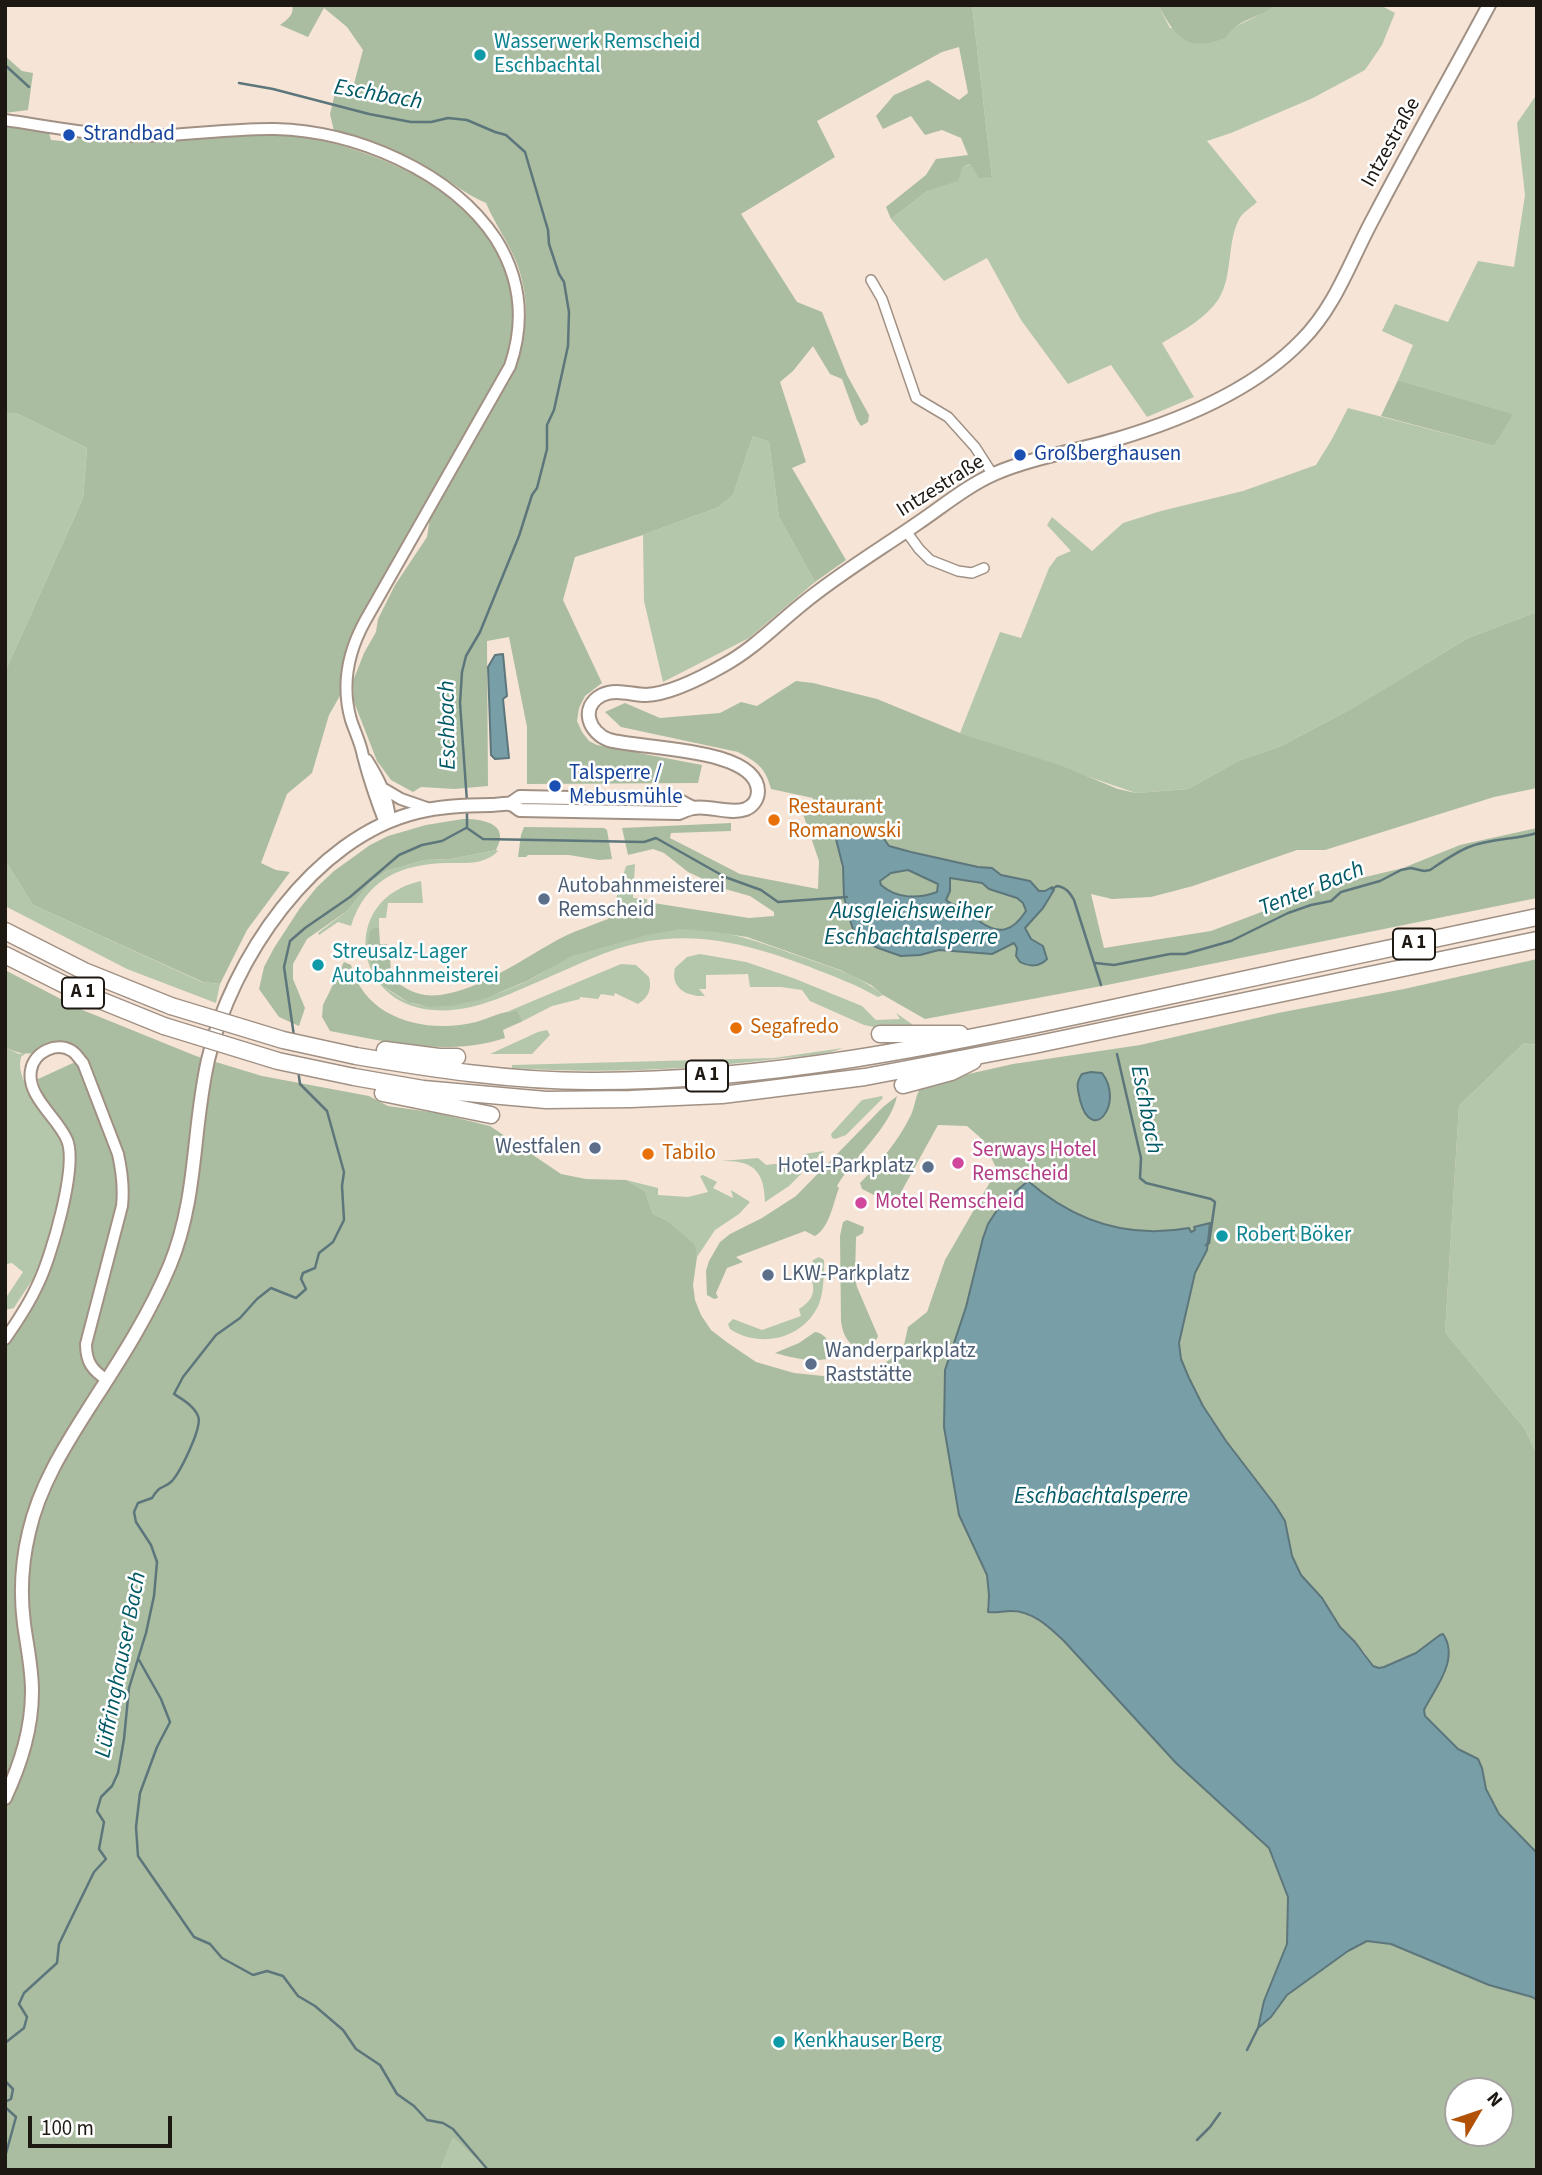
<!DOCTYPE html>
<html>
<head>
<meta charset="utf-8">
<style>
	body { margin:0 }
	#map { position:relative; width:1542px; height:2175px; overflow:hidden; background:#f6e4d7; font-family:"Source Sans 3",sans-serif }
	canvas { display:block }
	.frame { position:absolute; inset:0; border:7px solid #1e1813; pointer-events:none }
	.north { position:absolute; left:1444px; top:2077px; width:70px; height:70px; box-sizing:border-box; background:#fff; border:2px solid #a5a3a1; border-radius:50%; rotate:51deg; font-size:19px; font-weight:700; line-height:28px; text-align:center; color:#1e1813 }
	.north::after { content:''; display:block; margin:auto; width:24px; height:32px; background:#b25208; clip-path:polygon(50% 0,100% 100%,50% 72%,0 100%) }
	.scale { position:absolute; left:28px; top:2116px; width:144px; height:32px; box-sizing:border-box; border:4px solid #1e1813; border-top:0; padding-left:9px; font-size:21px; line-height:24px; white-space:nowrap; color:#1e1813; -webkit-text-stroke:5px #fff; paint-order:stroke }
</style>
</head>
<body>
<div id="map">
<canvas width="1542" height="2175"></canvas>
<div class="frame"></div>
<div class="north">N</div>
<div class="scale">100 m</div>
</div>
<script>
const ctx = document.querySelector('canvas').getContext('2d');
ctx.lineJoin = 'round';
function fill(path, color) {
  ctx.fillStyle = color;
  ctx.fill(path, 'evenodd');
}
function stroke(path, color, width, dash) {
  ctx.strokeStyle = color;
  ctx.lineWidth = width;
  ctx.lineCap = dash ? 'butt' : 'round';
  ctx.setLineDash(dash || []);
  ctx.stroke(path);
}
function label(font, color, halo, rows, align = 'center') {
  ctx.font = font + ' "Source Sans 3",sans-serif';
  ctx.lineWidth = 5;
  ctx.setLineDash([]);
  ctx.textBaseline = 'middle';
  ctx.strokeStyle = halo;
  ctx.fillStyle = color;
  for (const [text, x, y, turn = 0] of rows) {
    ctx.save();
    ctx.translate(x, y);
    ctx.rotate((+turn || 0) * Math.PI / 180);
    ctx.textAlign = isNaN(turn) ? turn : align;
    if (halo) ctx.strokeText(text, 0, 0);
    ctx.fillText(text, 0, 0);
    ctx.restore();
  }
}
const green = new Path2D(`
	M972 5H1158L1170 28C1185 28 1219 31 1231 28 1237 27 1270 9 1275 5H1380L1395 13 1382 45 1365 70 1313 98 1231 133 1207 141 1257 202C1253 206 1245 211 1241 216 1226 239 1234 276 1218 300 1205 319 1182 331 1162 343L1194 397 1147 417 1111 365 1068 384 1021 320 987 258 944 281 891 219 926 192 957 181 963 167 971 164 992 177Z
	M1537 94V612L1468 638 1351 709 1281 746 1238 761 1188 789 1136 793 960 733 1000 632 1021 638 1049 568 1057 557 1071 551 1047 525 1052 517 1092 551 1123 523 1161 511 1243 491 1316 465 1332 439 1348 408 1494 446 1512 414 1398 380 1413 345 1382 331 1395 304 1448 322 1478 261 1514 267 1525 195 1517 123Z
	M5 413H16L87 448 83 498 5 672Z
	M753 436 769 442 779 517 815 582 749 638 663 682 644 601 643 535 719 507 733 495Z
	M496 850 498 851C485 865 465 863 447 863 401 864 366 879 351 926L338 922 319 935 318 933 347 911 371 882 387 871 424 860 451 859Z
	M5 860 33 905 202 982 220 984 216 1003 127 969 5 906Z
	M635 864 633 898 647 899V902L611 915 626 866Z
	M421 881 423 903H388L386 918H379V928L375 927 386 988C393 993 401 999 409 1002 442 1015 496 996 527 981 542 974 557 962 573 955 600 945 655 930 682 929 722 928 760 942 796 955 827 966 858 974 883 995L878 997C857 985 833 976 810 967 754 946 699 930 639 943 608 949 578 965 549 977 513 992 473 1014 433 1010 352 1004 339 899 421 881Z
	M700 954 746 962 793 978 862 1006 876 1020 900 1019 896 1013 916 1027 883 1029 864 1025 810 1001 802 990 781 987H750L748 974 706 975V989H699L705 996C687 997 670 988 675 968L687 957Z
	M621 964 636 965 649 977C652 989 649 997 638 1004L615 993 614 996 601 994 598 999 580 997V999L552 1006 523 1021 518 1011H509Z
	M547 1030 550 1035 532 1054H490L538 1032Z
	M1524 1043 1537 1045V1455L1525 1429 1445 1332 1459 1106Z
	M5 1047 19 1054 27 1052 21 1057C13 1086 56 1120 63 1147 68 1167 51 1242 42 1262 35 1278 23 1293 14 1308L5 1310V1299L23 1272 12 1263 7 1264 5 1249Z
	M843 1048C824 1056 796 1056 775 1059 687 1070 600 1074 512 1068V1065L774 1058Z
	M882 1096 883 1098 846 1135 835 1139 832 1138 831 1134 862 1100Z
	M824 1151 789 1186 765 1202C764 1171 754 1160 721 1161L758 1158 766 1165 809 1160 804 1154Z
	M703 1175 717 1182 713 1188 733 1198 731 1190 750 1202 739 1214 715 1230 697 1257 694 1245 668 1221 653 1214 645 1191 626 1180 658 1188V1195L688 1197 708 1192 700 1176Z
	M819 1257 824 1260C824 1275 824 1290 819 1304 804 1339 760 1349 730 1329L728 1324 733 1319 762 1330 801 1316 799 1309C826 1292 805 1281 813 1260Z
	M453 2138 488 2170H440Z`);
const forest = new Path2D(`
	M292 5H972L992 177 979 178 970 164 963 167 958 181 926 192 891 219 886 207 926 175 936 159 968 155 961 138 942 130 925 135 911 116 883 129 876 116 894 95 928 80 959 100 968 93 959 47 942 52 817 121 835 157 741 214 797 302 822 312 847 375 869 415 868 422 861 426 857 420 842 379 830 374 813 346 793 371 780 382 806 462 792 468 846 560 815 582 779 517 769 442 753 436 733 495 719 507 643 535 575 557 563 600 602 683 585 696 579 708 577 721 582 732 589 741 597 745 702 765 698 783 527 784V727L509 637 487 641 488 786 454 789 421 787 413 792 391 780 377 761 354 702 353 681 364 653 376 632 378 619 395 585 427 537 430 517C447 488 464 459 480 429 508 381 536 339 522 280 516 252 497 229 486 203 465 194 454 183 435 173 401 155 370 142 334 131L330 114 335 93 351 95 363 50 347 27 324 8 308 37 280 25C287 20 295 14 292 5Z
	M1158 5H1275C1259 19 1238 18 1225 38 1186 53 1176 37 1158 5Z
	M5 56 22 71 33 73 28 110 5 113Z
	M5 125 48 130 51 140 73 142 80 137C105 139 129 142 154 142 193 141 232 134 271 135 317 135 362 150 403 169 439 186 470 209 491 243 517 285 519 329 501 374L355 628 343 663 341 694 329 715 312 773 287 794 261 863 276 870 290 872 247 930 220 984 203 982 33 905 5 860V672L83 498 87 448 16 413H5Z
	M1398 380 1513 414 1494 446 1381 416Z
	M1537 612V788L1494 797 1325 850H1297L1193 886 1151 897 1112 899 1091 894 1104 948 1211 931 1336 884 1403 868 1460 845 1537 828V898L1107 985 925 1019 883 995 871 985 840 970 747 937 715 932 681 929 647 935 572 956 527 981 484 999 451 1006 429 1007 408 1002 386 988 379 980 373 970 367 947 370 931 375 927 379 928 380 944H387L386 950 390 951 391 979C402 986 412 993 425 995 468 1000 526 956 563 937 577 930 593 925 608 919L611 915 647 902 749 918 774 916V912L750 896 725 889 688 872 664 853 653 849 628 855 622 828 731 823V831L671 833 670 838 740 874 818 889 819 861 803 814 812 807 813 798 771 789C765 767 758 763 738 752L621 727 605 712 625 703 660 718 720 713 741 702 757 706 796 681 813 683 877 699 960 733 1062 766 1118 789 1136 793 1188 789 1238 761 1281 746 1351 709 1468 638ZM835 836 889 846 978 867 992 868 1001 875 1021 879 1039 891H1054L1043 908 1025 928 1031 939 1043 946 1037 965H1025L1017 953V948L1014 943 992 954 939 950 920 955 853 929C841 898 846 867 835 836Z
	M463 819C482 819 511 823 496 850L451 859 424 860 387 871 371 882 347 911 307 939 293 964V979L305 1008 299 1026 279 1017 259 989 264 967 274 948 300 908 317 887 334 871 370 845 388 836 426 825Z
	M524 827 604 828 607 830 612 859 599 860 569 855H528L526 857H518L521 835Z
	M908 870 938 884 937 892C918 898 897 899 881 885L880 881 891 873Z
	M950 878 982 883 989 889 1017 898 1023 903 1026 911C1013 931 1000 936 979 921 974 918 971 912 966 909 959 905 952 905 945 900L950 891Z
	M1537 959V1045L1524 1043 1459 1106 1445 1332 1525 1429 1537 1455V1853L1499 1814 1486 1789 1482 1768 1478 1760 1458 1749 1425 1716 1424 1710 1449 1648 1443 1635 1416 1653 1384 1667 1379 1668 1373 1666 1365 1653 1340 1627 1311 1586 1301 1575 1292 1556 1285 1521 1275 1505 1226 1441 1203 1406 1189 1378 1181 1359 1179 1343 1195 1273 1207 1250 1195 1230 1191 1232 1188 1228C1134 1237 1083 1224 1039 1191L1009 1198 1001 1204 988 1224 983 1238 966 1307 945 1370 944 1427 959 1515 987 1575 989 1595 987 1607 991 1613C1027 1608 1038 1618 1064 1641L1176 1763 1269 1848 1288 1897 1287 1944 1264 2001 1258 2027 1271 2017 1287 1995 1348 1951 1367 1941 1391 1944 1489 1985 1532 1997 1537 2000V2170H488L453 2138 440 2170H5V1348L39 1297 50 1273 75 1158C74 1148 72 1140 68 1131 59 1113 40 1098 38 1079L84 1058C74 1044 57 1035 41 1046 37 1048 35 1052 32 1053 22 1055 14 1051 5 1047V970L80 1009 196 1056 262 1076 369 1096 388 1106 437 1113 490 1126 561 1174 586 1179 626 1180 645 1191 653 1214 668 1221 695 1245 697 1257 693 1285 695 1300 701 1315 711 1330 728 1343 756 1362 794 1373 823 1376 859 1372 873 1369 888 1361 904 1345 908 1327 927 1312 945 1260 997 1170 983 1140 967 1126 938 1125 894 1205 862 1189 860 1183C879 1164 899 1140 911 1115 916 1104 915 1092 924 1084L1013 1064 1140 1045 1278 1013 1404 989ZM1458 2091H1500V2133H1458Z
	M344 962 351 965C365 1020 427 1034 476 1022 490 1018 503 1010 518 1011L523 1021 503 1030 505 1038C448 1057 387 1042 330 1031L322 1017 323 1005Z
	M897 1096C891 1127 854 1157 837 1186L839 1188C833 1203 830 1227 815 1236L805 1231 736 1257 743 1262 727 1268 716 1293 718 1298 714 1299 707 1295 706 1271 709 1261 720 1242 730 1234 762 1218 796 1196 883 1107Z
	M847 1220 864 1227 863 1233 856 1237 855 1278 857 1287 878 1336C874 1348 859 1353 850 1343 844 1337 842 1328 841 1321L840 1236 843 1222Z
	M815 1332C826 1333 835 1348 831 1358 814 1363 792 1358 775 1353L799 1343Z`);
const water = new Path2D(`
	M503 654 507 696 503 699 509 758 495 759 491 755 488 667 495 655Z
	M840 830 882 836 889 846 911 852 978 867 992 868 1001 875 1030 881 1039 891H1045L1052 887 1054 890 1043 908 1025 928 1031 939 1043 946 1047 959C1040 967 1029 967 1020 962L1016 956 1017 948 1014 943 992 954 939 950 920 955 901 956 878 948 864 941 853 929 850 920 844 897 843 867 835 835ZM908 870 938 884 937 892C918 899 897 899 881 885L880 881 891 873ZM950 878 982 883 989 889 1017 898 1023 903 1026 911C1013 931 1000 936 979 921 974 918 971 912 966 909 959 905 952 906 946 900L950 891Z
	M1091 1072 1102 1073C1125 1103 1092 1146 1080 1100 1078 1089 1075 1084 1082 1074Z
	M1028 1181C1074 1221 1128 1239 1189 1228L1191 1232 1195 1230 1194 1227 1210 1223 1207 1250 1195 1273 1179 1343 1181 1359 1189 1378 1203 1406 1226 1441 1275 1505 1285 1521 1292 1556 1301 1575 1322 1598 1340 1627 1355 1642 1373 1666 1379 1668 1384 1667 1416 1653 1440 1635 1443 1634C1460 1659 1435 1688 1424 1710L1425 1716 1458 1749 1478 1759 1482 1768 1486 1789 1499 1814 1537 1853V2000L1532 1997 1489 1985 1391 1944 1367 1941 1348 1951 1287 1995 1271 2017 1258 2028 1264 2001 1287 1944 1288 1897 1269 1848 1176 1763 1064 1641C1049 1627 1033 1611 1011 1611 1003 1611 996 1613 988 1612L989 1595 987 1575 959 1515 944 1427 945 1370 966 1307 983 1238 988 1224 1001 1204Z`);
const stream = new Path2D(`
	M5 65 29 87
	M239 83 273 89 369 114 411 122H431L448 118 467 120 495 132 506 135 525 152 548 230 549 244 559 274 564 282 569 312 568 346 554 410 547 425V449L537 488 532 495 519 536 480 632 466 656 462 672 460 703 467 802
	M467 809V828L483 839 644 842 656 838 725 877 761 890 778 902 847 897
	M1052 889 1057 886C1066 887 1070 893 1074 900L1101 985
	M1095 963 1114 965 1170 954H1185L1231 941 1288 913 1311 905 1331 901 1341 892 1380 881 1401 870 1411 868 1424 871 1430 870C1442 862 1456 852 1469 847 1491 838 1515 840 1537 833
	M294 1036 284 967 290 941 305 928 350 897 399 855 422 845 442 841 466 828
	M1117 1054 1141 1158 1140 1178 1146 1183 1211 1199 1215 1202 1209 1243 1206 1245
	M139 1660 161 1699 170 1722 157 1747 140 1793 136 1827 138 1856 194 1937 210 1944 222 1958 253 1975 267 1971 283 1976 298 1996 315 2006 343 2030 356 2049 380 2065 397 2094 414 2106 427 2120 443 2123 453 2129 488 2170
	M5 2043 24 2028 27 2017 19 2004 24 1993 57 1963 59 1944 72 1917 94 1872 106 1859 99 1849 104 1822 97 1811 101 1797 112 1786 118 1773 124 1739 129 1688 146 1633 154 1596 157 1562 151 1545 136 1522 134 1512 138 1503 152 1498C161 1483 163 1490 172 1481 180 1472 203 1427 198 1416 194 1406 182 1399 174 1394L183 1377 216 1335 240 1318 257 1299 271 1288 296 1298 306 1289 301 1279 303 1273 315 1268 319 1253 333 1242 344 1220 342 1186 344 1172 327 1111 300 1084 298 1070
	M1247 2050 1258 2028
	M5 2081 13 2089 11 2099 5 2102
	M5 2107 16 2117 5 2157
	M1197 2140 1210 2127 1220 2113`);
const minor = new Path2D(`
	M871 280 882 299 916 398 948 417 975 447 993 475
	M906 531 919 549 930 560 958 571 972 573 984 568`);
const tertiary = new Path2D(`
	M5 120C47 126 90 135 132 136 180 137 227 128 275 129 355 131 451 171 496 239 521 279 525 322 510 366L365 621C348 652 341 685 351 720 355 732 361 744 363 756 369 779 376 800 385 823
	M367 760C379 779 388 797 390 820
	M384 789 401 799 430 809
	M5 1339C17 1322 29 1304 38 1284 51 1258 78 1166 67 1140 58 1118 26 1096 31 1070 34 1052 57 1041 72 1051 77 1054 79 1059 83 1063L118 1154C122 1172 124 1188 122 1206L86 1344C86 1362 92 1370 107 1380`);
const secondary = new Path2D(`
	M510 804 520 797 678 800 693 808
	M5 1798C21 1763 32 1729 32 1691 32 1668 27 1646 24 1624 20 1593 22 1561 29 1532 40 1483 68 1441 94 1400 122 1357 150 1313 170 1265 198 1197 192 1130 208 1060 231 960 313 837 418 812 442 806 466 805 491 805 497 805 505 803 510 804 514 805 517 808 520 810L679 813C684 811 688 809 693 808 710 805 730 815 746 809 753 806 758 799 758 791 757 747 639 749 609 740 589 733 579 707 602 695 616 688 632 695 646 695 670 694 703 677 724 665 753 649 775 626 801 605 837 575 879 550 918 523 943 506 967 486 994 474 1033 457 1077 451 1117 439 1181 420 1255 389 1302 340 1336 306 1351 259 1374 217 1411 146 1451 76 1489 5`);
const motorway = new Path2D(`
	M5 931 84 971 171 1006
	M5 955 75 990 164 1026
	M880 1034H960
	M385 1050 439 1057H457
	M356 1056C433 1069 511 1081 589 1081 766 1082 941 1045 1113 1008 1254 977 1396 947 1537 917
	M354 1077 423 1089 546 1100 631 1099 722 1095 865 1077 1034 1045 1537 940
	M903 1085 951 1072 973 1061
	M383 1093 491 1115`);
const motorwayBridge = new Path2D(`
	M171 1006 283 1040 356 1056
	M164 1026 278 1061 354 1077`);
const markers = [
	[480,55,7,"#0f9aa8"],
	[69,135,7,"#1a4fb4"],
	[1020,455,7,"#1a4fb4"],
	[555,786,7,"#1a4fb4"],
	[774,820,7,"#e8710a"],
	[544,899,7,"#5c6f8a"],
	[318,965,7,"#0f9aa8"],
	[736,1028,7,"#e8710a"],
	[595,1148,7,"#5c6f8a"],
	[648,1154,7,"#e8710a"],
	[958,1163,7,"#d1479c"],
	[928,1167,7,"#5c6f8a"],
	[861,1203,7,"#d1479c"],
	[1222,1236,7,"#0f9aa8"],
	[768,1275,7,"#5c6f8a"],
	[811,1364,7,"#5c6f8a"],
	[779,2042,7,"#0f9aa8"]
];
const shields = [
	[1414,944,42],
	[83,993,42],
	[707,1076,42]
];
const shieldNames = [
	["A 1",1414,944],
	["A 1",83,993],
	["A 1",707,1076]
];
const cultureNames = [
	["Wasserwerk Remscheid",494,43],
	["Eschbachtal",494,67],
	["Streusalz-Lager",332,953],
	["Autobahnmeisterei",332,977],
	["Robert Böker",1236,1236],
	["Kenkhauser Berg",793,2042]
];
const transitNames = [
	["Strandbad",83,135],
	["Großberghausen",1034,455],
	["Talsperre /",569,774],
	["Mebusmühle",569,798]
];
const streetNames = [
	["Intzestraße",1392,143,-61],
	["Intzestraße",941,487,-32]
];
const foodNames = [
	["Restaurant",788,808],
	["Romanowski",788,832],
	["Segafredo",750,1028],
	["Tabilo",662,1154]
];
const serviceNames = [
	["Autobahnmeisterei",558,887],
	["Remscheid",558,911],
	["Westfalen",581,1148,"right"],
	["Hotel-Parkplatz",914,1167,"right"],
	["LKW-Parkplatz",782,1275],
	["Wanderparkplatz",825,1352],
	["Raststätte",825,1376]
];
const hotelNames = [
	["Serways Hotel",972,1151],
	["Remscheid",972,1175],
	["Motel Remscheid",875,1203]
];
const waterNames = [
	["Eschbach",378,96,10],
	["Eschbach",449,725,-91],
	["Tenter Bach",1312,890,-22],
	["Ausgleichsweiher",911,913],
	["Eschbachtalsperre",911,939],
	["Eschbach",1145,1110,79],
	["Eschbachtalsperre",1101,1498],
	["Lüffringhauser Bach",122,1665,-79]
];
fill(green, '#b4c7ab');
fill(forest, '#aabda1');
fill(water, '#789fa7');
stroke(water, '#5d767b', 2);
stroke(stream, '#5d767b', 2.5);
stroke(minor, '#a19184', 12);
stroke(tertiary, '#a19184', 14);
stroke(secondary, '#a19184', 16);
stroke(motorway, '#a19184', 19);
stroke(minor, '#fff', 9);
stroke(tertiary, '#fff', 10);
stroke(secondary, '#fff', 12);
stroke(motorway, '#fff', 16);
stroke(motorwayBridge, '#a19184', 19, []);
stroke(motorwayBridge, '#fff', 16);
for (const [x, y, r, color] of markers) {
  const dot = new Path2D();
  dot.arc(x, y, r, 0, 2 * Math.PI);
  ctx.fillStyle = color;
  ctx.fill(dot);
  stroke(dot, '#fff', 2.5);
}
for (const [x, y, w] of shields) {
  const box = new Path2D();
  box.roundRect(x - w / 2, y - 15.5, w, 31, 5);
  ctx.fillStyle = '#fff';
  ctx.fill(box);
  stroke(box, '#1e1813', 2);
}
label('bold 19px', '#1e1813', null, shieldNames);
label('21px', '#0d838f', '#fff', cultureNames, 'left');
label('21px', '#164399', '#fff', transitNames, 'left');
label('21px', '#1e1813', '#fff', streetNames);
label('21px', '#c56008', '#fff', foodNames, 'left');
label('21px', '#4e5e75', '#fff', serviceNames, 'left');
label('21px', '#b23c85', '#fff', hotelNames, 'left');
label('italic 23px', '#005965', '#fff', waterNames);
</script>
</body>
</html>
